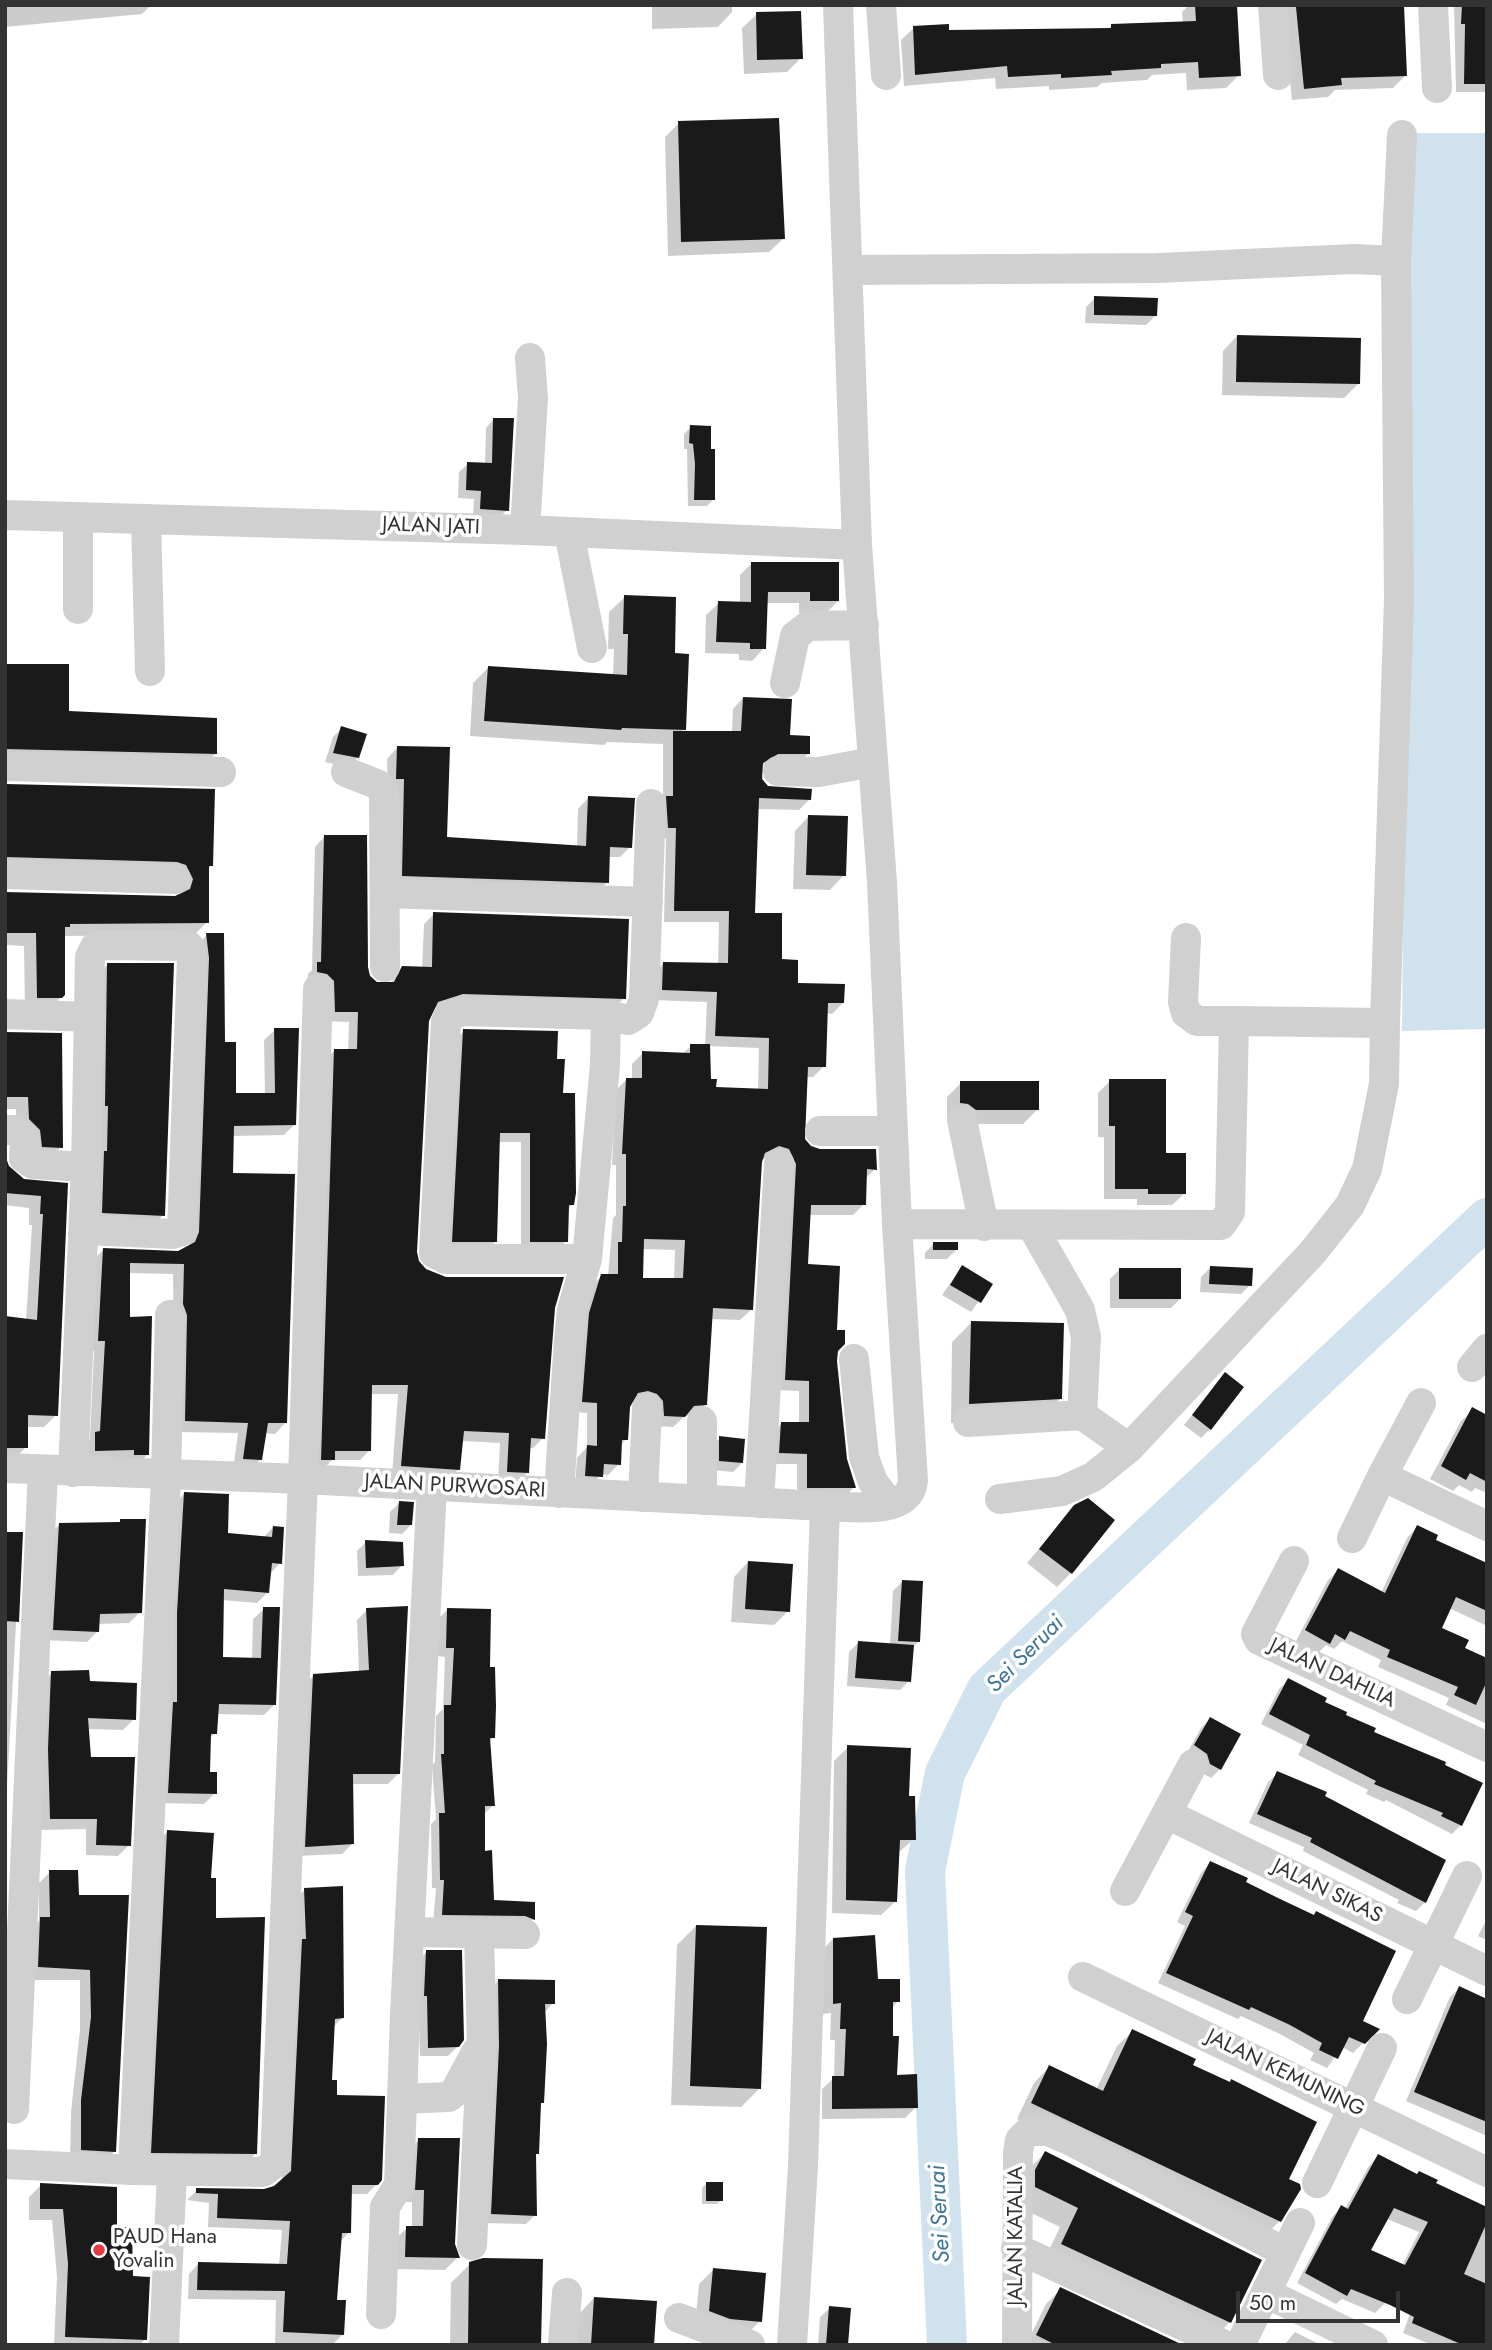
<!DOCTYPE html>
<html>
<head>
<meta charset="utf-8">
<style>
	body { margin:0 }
	#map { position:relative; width:1492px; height:2350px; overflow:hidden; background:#fff; font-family:Jost,sans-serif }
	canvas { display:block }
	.frame { position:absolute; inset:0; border:7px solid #333; pointer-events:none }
	.scale { position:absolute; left:1236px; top:2291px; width:164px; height:32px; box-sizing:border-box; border:4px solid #333; border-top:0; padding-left:9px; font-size:21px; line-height:24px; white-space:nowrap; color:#333; -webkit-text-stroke:5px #fff; paint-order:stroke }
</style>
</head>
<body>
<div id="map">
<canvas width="1492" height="2350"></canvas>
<div class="frame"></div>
<div class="scale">50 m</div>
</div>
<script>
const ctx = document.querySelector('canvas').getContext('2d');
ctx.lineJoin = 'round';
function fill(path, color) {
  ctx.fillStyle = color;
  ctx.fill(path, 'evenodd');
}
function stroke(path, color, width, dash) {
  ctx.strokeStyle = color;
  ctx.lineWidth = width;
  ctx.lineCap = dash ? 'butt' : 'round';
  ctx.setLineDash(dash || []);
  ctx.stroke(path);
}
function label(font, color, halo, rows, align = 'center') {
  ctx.font = font + ' Jost,sans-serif';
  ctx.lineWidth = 7;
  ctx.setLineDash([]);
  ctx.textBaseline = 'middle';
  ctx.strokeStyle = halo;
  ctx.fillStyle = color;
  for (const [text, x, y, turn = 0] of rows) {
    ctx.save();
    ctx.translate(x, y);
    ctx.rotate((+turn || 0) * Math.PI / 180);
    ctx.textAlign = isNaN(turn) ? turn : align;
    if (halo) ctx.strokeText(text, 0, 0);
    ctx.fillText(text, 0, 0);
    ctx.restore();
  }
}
const water = new Path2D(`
	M1411 133H1487V1029L1402 1031Z`);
const shadow = new Path2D(`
	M5 5H151L142 14 5 27Z
	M652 5H732V12L718 27 652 29Z
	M1189 5H1235L1239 75 1226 88 1187 90 1186 73 1152 75 1147 80 1102 83 1097 87 1049 90V86L996 89 995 78 904 86 901 40 914 28 948 32 1107 30 1111 26 1183 24 1182 12Z
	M1283 5H1402L1405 76 1393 88 1335 90 1328 97 1292 100Z
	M1454 5H1487V92H1456Z
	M757 14 801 58 787 72 744 74 742 28Z
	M679 123 784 238 769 252 668 256 665 137Z
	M1095 298 1156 315 1146 325 1085 323 1086 307Z
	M1237 336 1358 384 1344 398 1222 395 1223 351Z
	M494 419 507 510 499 518 473 517 474 499 458 498 459 472 468 464H485L486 428Z
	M691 427 713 500 707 506H688L687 449H684V434Z
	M752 563 838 601 826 613H799V603H766L764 648 752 661 739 660V654L705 653 706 615 719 603 740 604V575Z
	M625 597 673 655 685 729 681 732H732L733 709 743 698 808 754 797 764 760 765 759 772 768 788 810 799 799 810 757 809 754 915 796 984 843 1003 832 1014 826 1013 824 1066 813 1077H806L803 1140 810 1147 875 1169 865 1179 864 1204 853 1215H809L806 1266 835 1332V1361L845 1459 854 1487 844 1498H797V1464H769L771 1434 782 1423H799V1391L775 1390 769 1156 760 1161 751 1310 740 1320 710 1319 706 1404 695 1415 685 1416 673 1427 654 1426 637 1401 630 1402 626 1439 620 1446 619 1464 608 1475 601 1474 591 1487 575 1486 577 1458 587 1447V1413L572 1412 576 1352 591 1286 602 1276H608L613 1218 616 1215V1165H612L616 1090 627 1079 632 1080V1064L643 1053 682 1054 691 1046H705L707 1002 652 1000 653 974 664 963 718 965 719 922H664L666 838H657L663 802V744L607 742 604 745 470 736 473 683 489 667 613 676 614 649H608L609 612ZM708 1046 759 1048 758 1090 715 1089 709 1080ZM642 1249 675 1250 674 1280 641 1279Z
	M5 666 67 713 215 754 202 767 5 761Z
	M342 728 358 757 348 767 325 762 333 737Z
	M397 748 445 839 577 847 578 809 588 798 630 847 620 857H608L607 882 597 893 392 886 387 759Z
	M5 785 214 791 211 866 207 870V922L194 935 63 936 64 994 47 1011 25 1010 24 946 5 945V893L176 898 181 894 179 883 5 869Z
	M809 816 844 875 830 890 793 889 795 831Z
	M325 836 366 968 375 983 389 985 403 968 422 969 424 924 434 914 624 998 614 1008 447 1004 432 1009 427 1020 415 1252 417 1262 425 1270 446 1278 553 1308 543 1438 533 1448H529L528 1472 517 1483 498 1482 500 1443 462 1441 459 1469 448 1479 392 1476 398 1394H370V1450L360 1460H332L323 1469H312L324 1061 334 1051H348L349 1022 325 1021 307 982 308 974 312 970 315 847Z
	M207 935 223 1044 235 1094H265L264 1040 275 1030 295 1124 284 1135 232 1136 231 1174 285 1423 275 1434 264 1433 261 1459 250 1470H233L238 1433 175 1432 173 1274 129 1273 128 1318 147 1455 136 1466 85 1461V1444L90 1439 94 1351H88L92 1261 103 1250 178 1252 189 1245 199 969 196 946Z
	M108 964 163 1215 153 1226 92 1223 98 975Z
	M464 1031 555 1060 573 1204 567 1210 566 1241 557 1251H521V1142H498L496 1241 486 1251H443L454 1041Z
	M5 1033 61 1147 48 1160 16 1132V1109H5Z
	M1110 1081 1164 1155 1184 1194 1172 1205H1137V1199H1104V1137H1098V1093Z
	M961 1083 1037 1110 1023 1124H962L947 1116V1097Z
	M5 1157 7 1167 23 1181 66 1185 56 1415 44 1427H26V1447L14 1459H5V1318L26 1321 32 1225H29V1208L5 1205Z
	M934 1243 956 1250 947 1259H925V1253Z
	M962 1267 991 1284 971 1312 942 1295Z
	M1210 1268 1250 1285 1241 1294 1200 1292 1201 1277Z
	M1119 1270 1180 1299 1171 1308H1110V1279Z
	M971 1323 1061 1398 1042 1417 951 1423 952 1342Z
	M1225 1375 1210 1429 1201 1438 1184 1425Z
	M1473 1410 1487 1417V1493L1475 1488 1472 1492 1459 1485 1453 1491 1430 1479 1461 1421Z
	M720 1438 742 1463 733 1472 711 1470V1447Z
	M184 1494 226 1535 263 1538 273 1527 280 1563 269 1575 267 1593 257 1603 222 1600 221 1659 252 1660 253 1619 264 1609 275 1704 264 1715 216 1714 215 1733 209 1739 208 1774 215 1793 204 1804 158 1803 173 1505Z
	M399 1503 411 1525 402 1534 389 1533 390 1512Z
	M1075 1506 1071 1573 1057 1587 1027 1563Z
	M118 1524 140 1612 129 1623 98 1624V1631L87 1642 43 1640 48 1536 59 1525Z
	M1417 1527 1434 1540 1487 1565V1626L1449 1608 1440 1629 1463 1648 1487 1659V1724L1446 1705 1449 1698 1378 1667 1381 1660 1342 1641 1334 1649 1326 1645 1318 1653 1296 1641 1328 1580 1338 1570 1381 1593 1407 1538Z
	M5 1533 21 1534 5 1823Z
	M366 1542 402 1565 393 1575 358 1576 357 1551Z
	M748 1562 788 1611 774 1625 731 1622 734 1577Z
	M902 1582 918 1642 912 1648 909 1681 900 1690 847 1686 849 1652 858 1643 890 1645 893 1591Z
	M367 1610 398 1774 388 1784H351L352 1844 342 1854 296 1856 303 1686 313 1676 359 1673 357 1620Z
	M447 1610 488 1668 493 1738 489 1742 493 1805 483 1815V1853L492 1902 533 1919 524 1928 433 1924 436 1888H432L431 1824 436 1819 432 1765 435 1762 436 1716 443 1709 445 1657 437 1656 438 1619Z
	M52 1673 88 1683 134 1719 123 1730 87 1729 89 1758 129 1845 118 1856 86 1855V1829L39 1830 41 1684Z
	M1288 1680 1372 1733 1461 1825 1452 1834 1386 1800 1384 1802 1366 1794 1368 1790 1298 1755 1303 1745 1261 1724 1279 1689Z
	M1210 1719 1220 1769 1211 1778 1202 1773 1186 1755 1201 1728Z
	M848 1747 907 1798 914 1839 898 1853 896 1901 881 1915 832 1913 834 1761Z
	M1278 1773 1322 1797 1425 1902 1416 1911 1397 1903 1399 1900 1303 1851 1304 1847 1249 1823 1268 1782Z
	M167 1832 209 1880 256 2153 245 2164 141 2163 156 1843Z
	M1210 1863 1243 1883 1360 2022 1364 2042 1353 2053 1342 2047 1327 2068 1310 2060 1314 2053 1280 2034 1241 2016 1238 2019 1158 1983 1185 1926 1177 1922 1201 1873Z
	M50 1872 77 1897H127L115 2151 103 2162 70 2161 71 2112 80 2030V1980H32L30 1930 39 1921V1883Z
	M305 1890 342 2018 333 2027 330 2082 377 2184 367 2194H350L349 2232 340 2242 335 2301 343 2334 333 2344 275 2345 276 2300 188 2299 189 2274 198 2264 279 2265 282 2230 208 2227 209 2203 187 2200 197 2190 264 2191 282 2181 295 1899Z
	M1487 1919V1940L1478 1936Z
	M696 1926 760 2088 741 2107 671 2105 677 1945Z
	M833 1939 898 2001 892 2008 895 2076 916 2107 905 2118 822 2119V2089L834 2078 835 2040H830L831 2013 823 2014 822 1950Z
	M427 1952 458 2046 448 2056H420L417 1961Z
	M498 1981 553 2003 544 2013 542 2102 539 2106 537 2153 534 2156 535 2215 526 2224 483 2223 489 1990Z
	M1459 1988 1487 2019V2136L1406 2101 1450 1997Z
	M1133 2031 1191 2066 1287 2180 1280 2221 1264 2236 1017 2119 1034 2083 1049 2067 1096 2090 1117 2046Z
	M419 2140 458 2257 445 2270 393 2269 394 2240 407 2228H412V2202H403L406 2153Z
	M1045 2153 1260 2261 1230 2322 1211 2341 1043 2263 1060 2227 1017 2206 1026 2172Z
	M1378 2156 1487 2210V2345H1432L1403 2333 1410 2313 1386 2302 1375 2313 1342 2299 1336 2304 1297 2283 1332 2217 1341 2207 1345 2209 1369 2166ZM1387 2219 1419 2232 1402 2266 1369 2251Z
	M706 2184 722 2200 717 2204H702V2188Z
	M41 2185 115 2229 131 2278 145 2339 140 2345H54L57 2277 52 2220H29V2197Z
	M470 2264 539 2345H450L451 2283Z
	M713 2270 760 2321 746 2335 695 2325 699 2284Z
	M1060 2290 1182 2345H1026L1046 2304Z
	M594 2298 653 2345H574L576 2317Z
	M830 2308 847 2345H818L820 2317Z
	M1295 2332 1321 2345H1284Z`);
const river = new Path2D(`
	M947 2345 925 1871 945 1773 987 1689 1487 1218`);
const building = new Path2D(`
	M1195 5H1237L1241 76 1199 78 1198 62 1161 64V68L1111 71 1112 75 1061 78V74L1008 77 1007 66 915 75 913 26 949 24V30L1111 28V24L1196 21Z
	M1312 5H1404L1407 76 1341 78 1342 85 1304 89 1296 7Z
	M1462 5H1487V84H1464L1465 24H1461Z
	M801 11 803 59 757 60 756 12Z
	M779 118 785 239 681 242 678 121Z
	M1094 296 1158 298 1157 316 1094 315Z
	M1237 335 1361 338 1360 384 1236 382Z
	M493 418H514L509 511 480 509 481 491 466 490 467 462 492 463Z
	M690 425 711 426V449H715V500H694L695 464 693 444 689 443Z
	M751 562H839V601H810V592H768L766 649H750V643L716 642 718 601 751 602Z
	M624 595 676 597 675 653 689 654 686 730 622 728 621 730 484 721 488 666 627 675 628 634H623Z
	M5 664H69V711L217 718V754L5 749Z
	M743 697 792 699 790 735 810 736V754H778L763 763 762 779 768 786 812 789 811 800 759 798 755 913H782V959L798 960V983L845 984 844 1003H828L826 1067H808L805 1139 811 1146 820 1149H876L877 1170 867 1169 866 1205H811L808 1264 840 1266 837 1330H845V1344L838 1351 837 1361 847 1459 856 1488H807V1454L779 1453 781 1422H809V1381L785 1380 796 1164 789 1149 779 1146 765 1153 762 1162 753 1310 713 1308 707 1405 694 1406 685 1417 664 1416 663 1401 657 1394 648 1391 638 1393 630 1407 628 1440H622L621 1465 604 1464 603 1477 585 1476 587 1445 597 1446V1403L582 1402 589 1313 601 1274H618V1242H622L623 1206H626V1154H622L626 1078H642V1051L690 1053V1044H710L711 1079H717L716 1087 768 1089 769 1038 715 1036 717 992 662 990 663 962 728 963 729 911H674L676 828H668L666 796H673V731H741ZM644 1239 685 1240 683 1278H643Z
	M341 726 367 734 359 758 333 753Z
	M397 746 450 747 447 837 586 846 588 796 635 798 632 848 610 847 609 883 402 876 404 779H396Z
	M6 784 215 789 213 866H209V923L70 924V927H65V995L62 998H37L36 933H5V892L175 896 190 889 193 879 186 865 177 862 5 857Z
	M808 815 848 816 846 876 806 875Z
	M324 835H367L368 967 370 976 377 982H394L402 966 432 967 433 912 629 919 626 999 463 994 438 1002 429 1021 417 1252 419 1261 426 1269 446 1277H564L555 1308 545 1439 531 1438 529 1473 507 1472 509 1433 464 1431 460 1470 401 1466 408 1385H372L371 1451H335V1460H321L334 1049H357L358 1012H335L334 981 327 974 317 972V962H321Z
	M206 933H224L225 1042H236V1093H275L274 1028H299L296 1125 234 1126 233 1173 295 1174 287 1423H268L262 1460 243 1459 248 1423 185 1421 187 1315 183 1304 184 1264 130 1263V1317L152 1316 149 1455H134V1450L95 1451V1432L100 1431 105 1341H98L103 1248 178 1251 195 1242 199 1232 209 958Z
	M107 963H174L165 1216 102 1213 104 1151H107L108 1106H105Z
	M463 1029 558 1031 557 1059H565L563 1093H575L576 1193 574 1205H569L568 1242H530V1133H500L497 1242H452Z
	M5 1032 62 1033 63 1148 42 1147 40 1130 29 1119 28 1097H5Z
	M1109 1079H1166V1153H1186V1194H1148V1189H1115V1126H1109Z
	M960 1081H1039V1110H976L968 1104 960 1103Z
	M5 1155 9 1166 24 1179 68 1183 58 1416 28 1415V1448H5V1316L37 1320 43 1214H40L41 1196 5 1193Z
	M933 1242H958V1250H933Z
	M962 1265 993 1284 981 1303 950 1285Z
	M1210 1266 1253 1268 1252 1286 1209 1284Z
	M1119 1268H1181V1299H1119Z
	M971 1321 1064 1323 1062 1399 969 1404Z
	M1225 1372 1244 1387 1211 1430 1192 1415Z
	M1472 1407 1487 1415V1482L1470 1473 1466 1480 1441 1466Z
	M719 1436 745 1439 743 1463 719 1461Z
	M184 1492 229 1494 228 1533 272 1537 273 1526 284 1527 282 1564 272 1563 269 1593 224 1589 223 1657 261 1658 263 1607H280L276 1705 219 1704 217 1734H211L210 1772H217V1794L168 1793 173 1702H177V1613Z
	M1088 1498 1115 1520 1072 1574 1039 1549 1074 1505Z
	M399 1501 414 1502 412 1525H397Z
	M120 1519H146L142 1613 100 1614 99 1632 53 1630 59 1523 120 1522Z
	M1417 1525 1438 1535 1436 1540 1487 1563V1611L1456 1597 1442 1628 1469 1640 1465 1648 1487 1658V1681L1476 1705 1454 1695 1458 1687 1387 1657 1390 1650 1350 1631 1345 1640 1335 1634 1330 1644 1305 1630 1338 1568 1385 1593Z
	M5 1532H23L19 1622 5 1621Z
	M365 1540 403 1542 404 1566 366 1568Z
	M748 1561 793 1564 790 1612 745 1609Z
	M902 1580 923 1581 920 1642 898 1641Z
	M408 1606 400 1774H353L354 1844 305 1847 313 1674 369 1670 366 1608Z
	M447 1608 491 1609 490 1667H495L496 1706 495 1738H490L495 1806H485V1851L492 1850 494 1900 535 1902V1920L525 1916 442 1915 444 1880H440L439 1813H445L441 1754H444V1705H451L454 1648H446Z
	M858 1641 914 1645 911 1682 855 1678Z
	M89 1670 90 1681 137 1683 136 1720 88 1718 91 1757H135L131 1846 96 1845 97 1819H50L48 1749 51 1671Z
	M1288 1678 1327 1698 1325 1702 1347 1712 1346 1715 1376 1728 1374 1732 1446 1762 1445 1765 1483 1783 1462 1826 1441 1816 1443 1813 1374 1784 1376 1781 1306 1745 1310 1735 1269 1714Z
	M1210 1717 1241 1734 1221 1770 1210 1764 1207 1754 1194 1745Z
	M847 1745 911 1748 909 1796H915L916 1840H900L897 1902 846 1900Z
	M1277 1771 1327 1792 1325 1796 1446 1860 1426 1903 1310 1842 1312 1838 1257 1814Z
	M167 1830 214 1833 211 1878H216V1918L265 1917 257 2154 151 2153Z
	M1210 1861 1248 1878 1246 1882 1278 1898 1314 1915 1316 1911 1396 1951 1363 2021 1380 2029 1365 2044 1349 2037 1338 2059 1319 2050 1322 2043 1290 2025 1251 2007 1249 2010 1166 1973 1193 1916 1185 1912Z
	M49 1870H78L79 1895H129L116 2152 81 2150V2100L91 2017 90 1970 38 1967 40 1917H50Z
	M343 1886 344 2018 335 2019 332 2080H337V2095L385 2096 382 2180 378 2185H352L351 2233H342L337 2300H346L344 2335 283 2332 285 2291 197 2290 198 2262 287 2264 290 2221 217 2218 218 2194 196 2193V2188L264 2189 274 2186 291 2171 302 1939H306L304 1888Z
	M696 1925 767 1927 761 2089 690 2086Z
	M875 1935 878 1979H900V2002H893V2036H899L897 2075 917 2074 918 2108 832 2109V2076H844L846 2029H840L841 2003 833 2004V1938Z
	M426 1950H462L464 2040 459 2047 428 2048 427 1996H424Z
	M498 1979 555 1980V2004H545L547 2044 544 2103H541L539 2154H536L537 2216 491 2214 499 2046Z
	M1459 1986 1487 1999V2122L1414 2092Z
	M1132 2029 1196 2059 1193 2065 1230 2082 1231 2079 1317 2122 1289 2179 1300 2184 1301 2189 1281 2222 1031 2103 1049 2065 1103 2091Z
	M418 2138H460L455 2244 460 2258 405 2257 406 2226H423L424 2190H415Z
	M1045 2151 1262 2260 1231 2323 1061 2244 1078 2208 1035 2187V2170Z
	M1378 2154 1417 2174 1419 2171 1438 2180 1436 2183 1487 2207V2222L1464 2274 1487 2284V2345H1463L1412 2323 1414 2317 1390 2305 1351 2289 1347 2296 1305 2273 1341 2205 1348 2209ZM1394 2208 1428 2222 1405 2265 1371 2250Z
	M706 2182H723V2201H706Z
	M40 2183 117 2187V2227H132L133 2276 150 2277 147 2340 65 2337 68 2264 63 2209H40Z
	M483 2258 543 2259 541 2345H468L469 2262Z
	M713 2268 766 2273 762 2322 730 2319 709 2311Z
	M1060 2287 1183 2345H1056L1036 2335Z
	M594 2297 657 2301 654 2345H591Z
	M829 2306 851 2308 848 2345H826Z`);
const minor = new Path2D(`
	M881 5 886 75
	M1273 5 1278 75
	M1433 5 1437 88
	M1396 261 1402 135
	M848 270 1158 268 1354 259 1396 261 1399 600 1385 1023 1234 1021 1230 1212 1221 1225 897 1224
	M5 515 525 530 857 545
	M78 517V609
	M146 519 150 671
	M525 530 533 398 530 358
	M569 532 592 648
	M785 683 795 636 808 626 864 625
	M5 766 221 772
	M778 771 819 772 873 762
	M346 772 379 785 384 793 385 967
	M5 874 176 879
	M385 893 648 902
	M1186 938 1183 1002 1186 1013 1197 1021H1234
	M5 1014 91 1017
	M962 1120 984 1226
	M5 1130H14L25 1138 24 1158 33 1164 86 1167
	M820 1131H892
	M1032 1226 1080 1310 1086 1337 1082 1415 1129 1448
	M587 1259H446L434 1253 446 1022 449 1015 463 1011 606 1015
	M170 1315 166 1477 133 2170 263 2172 275 2163 303 1479 318 989
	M854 1359 864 1457 873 1482 890 1505
	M1472 1367 1487 1349
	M1421 1403 1382 1476 1487 1526
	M702 1421V1500
	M968 1422 1082 1415
	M5 1468 303 1479 825 1506C851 1506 909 1517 913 1481L897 1224 882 882 857 545 838 5
	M73 1472 86 1167 90 957 95 947 101 945 189 946 192 957 182 1231 173 1234 84 1230
	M559 1493 569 1339 572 1310 587 1259 605 1065 606 1015 628 1020 639 1013 644 999 651 804
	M643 1497 647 1408
	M1000 1499 1062 1491 1093 1477 1129 1448 1313 1252 1350 1205 1367 1169 1384 1084 1385 1023
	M759 1503 779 1163
	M1352 1538 1382 1476
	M1294 1561 1256 1634 1259 1640 1487 1747
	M1167 1814 1487 1971
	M1125 1891 1193 1764
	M411 1932 525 1934
	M1083 1977 1487 2172
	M1407 1999 1467 1876
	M402 2099 449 2097 454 2093 477 2051
	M14 2109 43 1470
	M5 2164 133 2170
	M1317 2183 1382 2048
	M472 2245 482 2045 479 1933
	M1016 2248 1225 2345
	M1266 2293 1373 2345
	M381 2314 385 2207 399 2185 405 2015 432 1486
	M679 2318 750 2345
	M164 2345 172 2172
	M563 2345 567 2293
	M792 2345 803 2166 825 1506
	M1017 2345 1018 2153 1020 2140 1029 2131H1048L1069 2140 1285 2252
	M1240 2345 1300 2223`);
const markers = [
	[99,2250,7,"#e63946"]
];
const streetNames = [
	["JALAN JATI",431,527,2],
	["JALAN PURWOSARI",455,1487,3],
	["JALAN DAHLIA",1332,1674,25],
	["JALAN SIKAS",1327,1892,26],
	["JALAN KEMUNING",1285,2074,26],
	["JALAN KATALIA",1017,2236,-90]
];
const poiNames = [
	["PAUD Hana",113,2238],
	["Yovalin",113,2262]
];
const waterNames = [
	["Sei Seruai",1026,1655,-45],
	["Sei Seruai",941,2214,-93]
];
fill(water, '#cfe2ee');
fill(shadow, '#0003');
stroke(river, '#cfe2ee', 40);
fill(building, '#1a1a1a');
stroke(minor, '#d0d0d0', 30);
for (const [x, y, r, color] of markers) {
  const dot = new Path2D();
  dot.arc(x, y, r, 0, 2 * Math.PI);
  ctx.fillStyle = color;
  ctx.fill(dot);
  stroke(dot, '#fff', 2.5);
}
label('21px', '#333', '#fff', streetNames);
label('21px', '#333', '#fff', poiNames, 'left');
label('italic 23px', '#3f7597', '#fff', waterNames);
</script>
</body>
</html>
